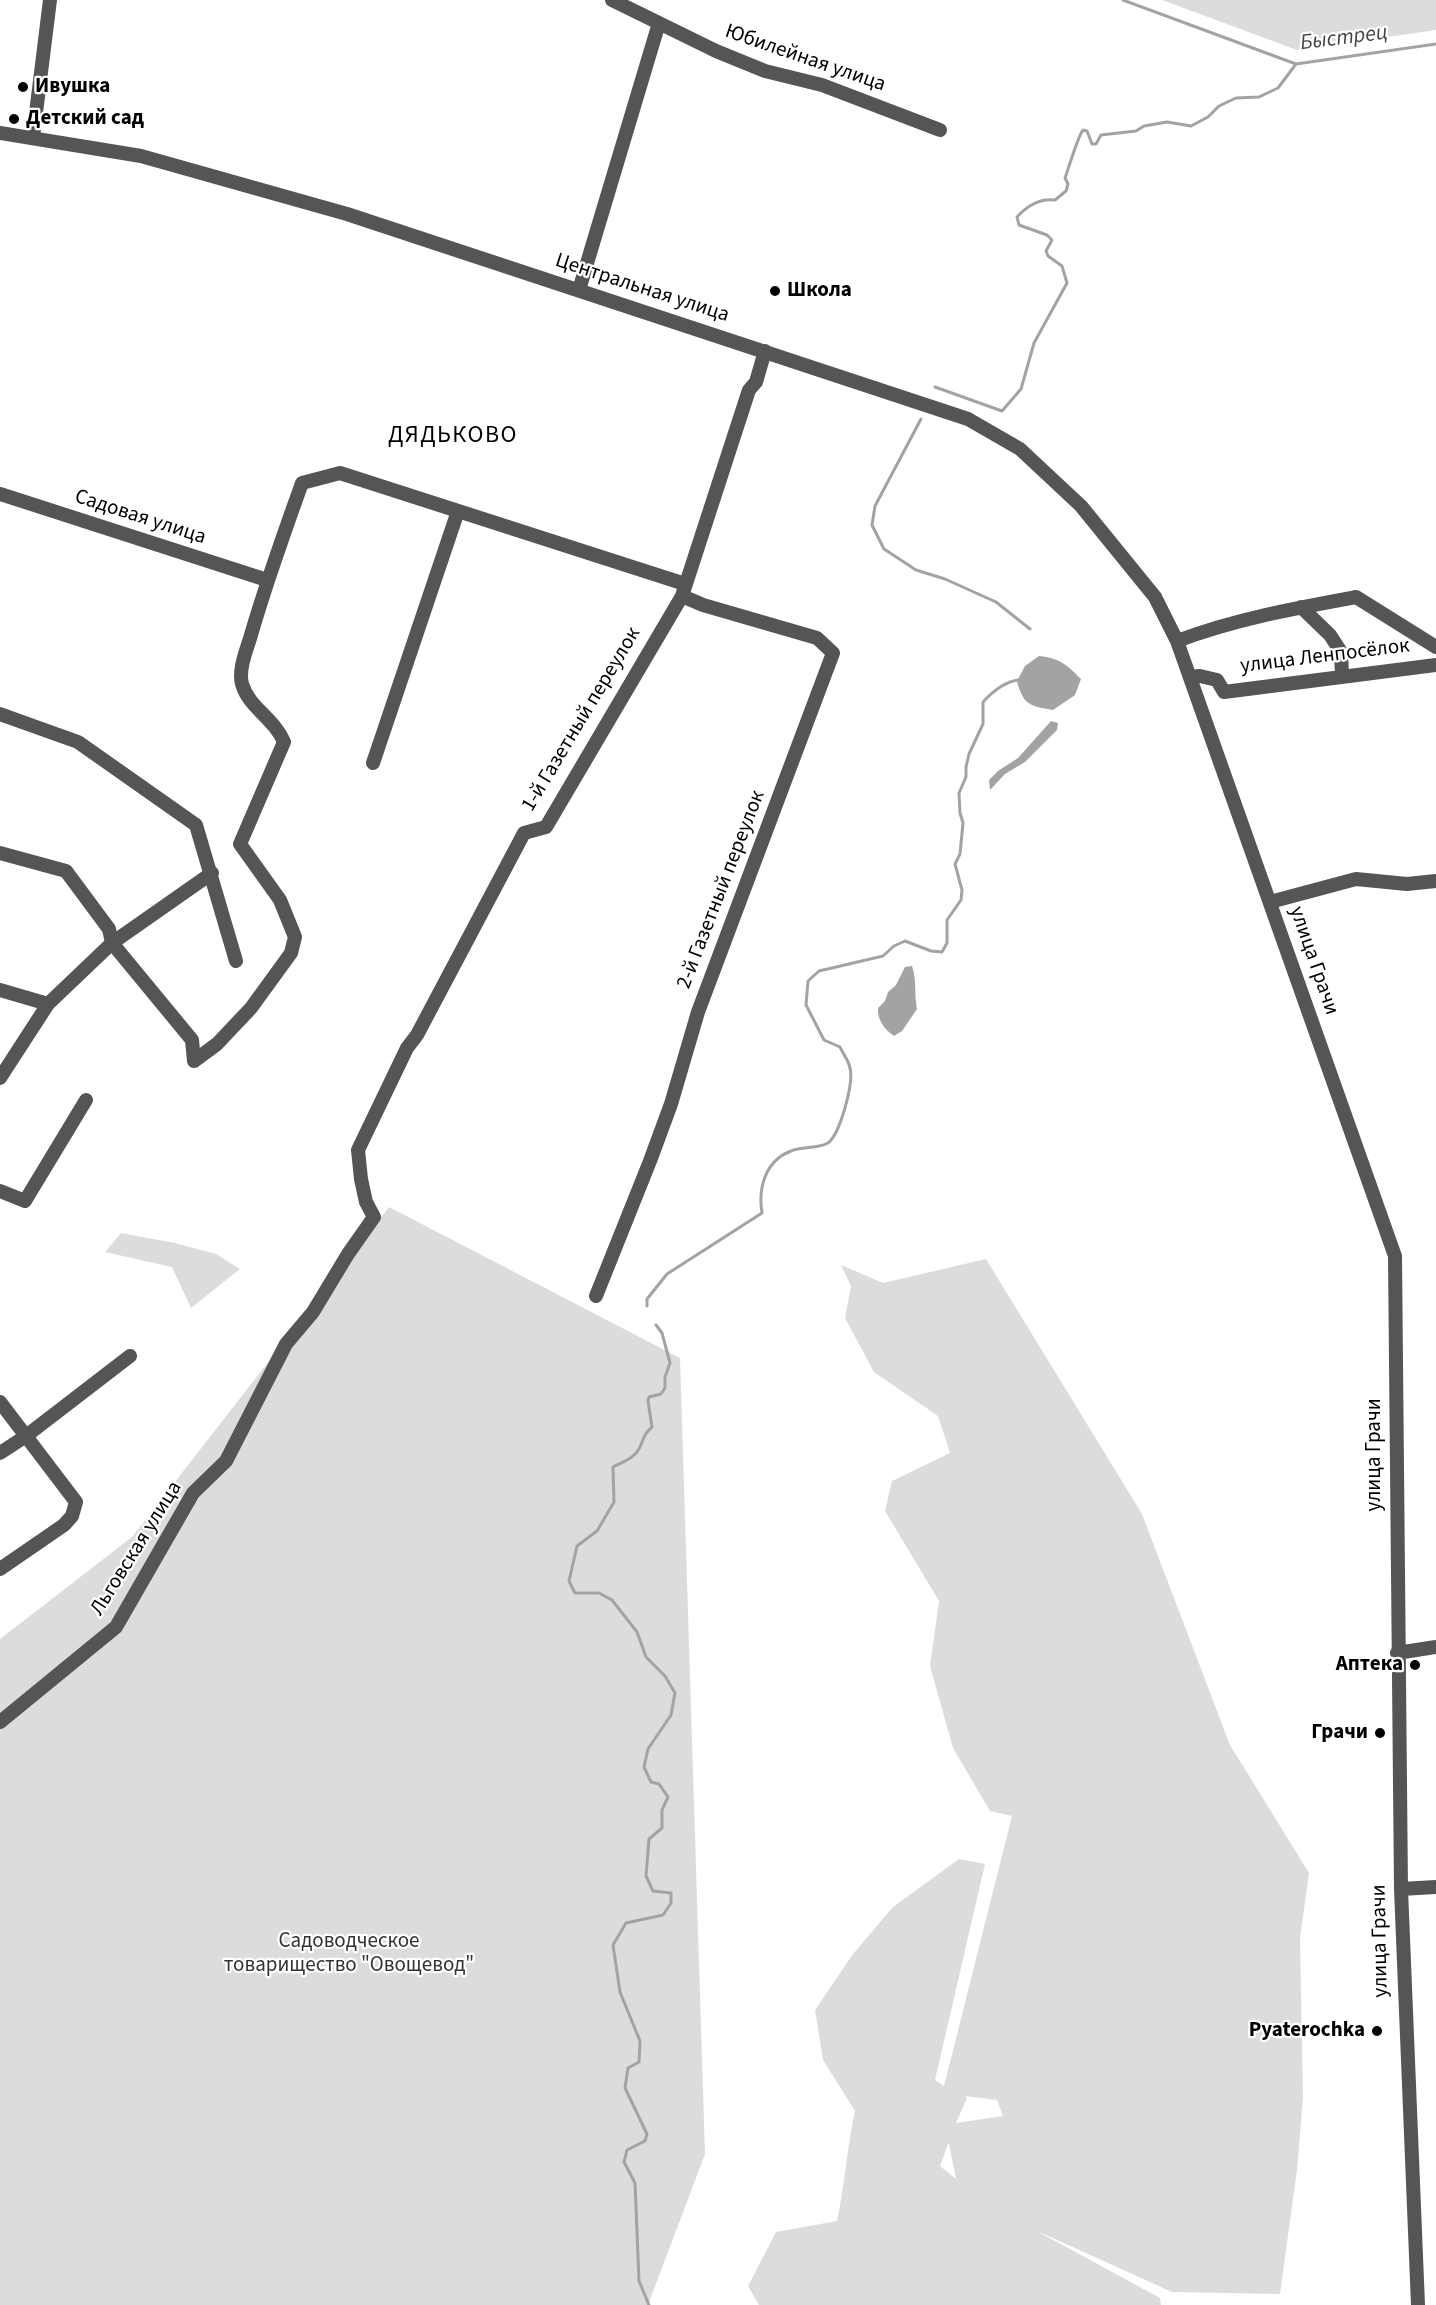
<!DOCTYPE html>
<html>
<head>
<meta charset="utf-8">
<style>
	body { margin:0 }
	canvas { display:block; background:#fff }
</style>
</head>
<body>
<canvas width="1436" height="2305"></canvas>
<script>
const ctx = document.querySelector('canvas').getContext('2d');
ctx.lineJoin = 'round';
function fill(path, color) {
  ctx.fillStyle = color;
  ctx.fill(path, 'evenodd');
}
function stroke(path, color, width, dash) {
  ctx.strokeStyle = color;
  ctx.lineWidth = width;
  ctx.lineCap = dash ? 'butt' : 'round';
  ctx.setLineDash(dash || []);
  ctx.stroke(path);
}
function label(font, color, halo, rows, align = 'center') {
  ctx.font = font + ' "Source Sans 3",sans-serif';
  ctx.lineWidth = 4.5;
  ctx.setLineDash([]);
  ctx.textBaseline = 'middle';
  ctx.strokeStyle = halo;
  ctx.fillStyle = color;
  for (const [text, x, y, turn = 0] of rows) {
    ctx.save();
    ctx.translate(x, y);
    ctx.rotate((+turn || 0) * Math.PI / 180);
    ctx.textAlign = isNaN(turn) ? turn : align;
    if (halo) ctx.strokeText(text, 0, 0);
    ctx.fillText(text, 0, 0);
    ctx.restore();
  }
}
const green = new Path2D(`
	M1162 0H1436V30L1297 50Z
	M389 1207 680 1358 705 2154 648 2305H0V1639L132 1537Z
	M121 1233 175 1243 216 1254 240 1269 191 1308 172 1267 105 1252Z
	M986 1259 1142 1514 1230 1745 1309 1873 1300 1938 1303 2098 1297 2170 1280 2294 1172 2292 1035 2230 1160 2298 1161 2305H759L748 2286 776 2232 837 2221C845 2184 847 2147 855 2111L823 2060 815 2010 853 1954 893 1907 959 1859 985 1864 935 2080 944 2086 1012 1816 990 1811 953 1748 930 1666 939 1601 885 1511 892 1481 950 1453 938 1416 874 1372 845 1318 851 1286 841 1265 883 1283ZM965 2096 997 2100 1003 2116 956 2123 967 2098ZM948 2144H949L956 2179 940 2166Z`);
const water = new Path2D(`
	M1039 656C1060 658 1067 665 1081 679L1075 695 1053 710C1030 706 1023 705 1017 681L1025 666Z
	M1051 721 1058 723 1057 730 1025 762 1005 774 990 790 989 780 998 771 1018 758Z
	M912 966C917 981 914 994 917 1009L902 1031 894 1036C885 1030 877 1020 878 1008L885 1001 888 992 896 985 905 967Z`);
const stream = new Path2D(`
	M1123 0 1296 64 1436 44
	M935 387 1002 411 1021 389 1034 343 1067 283 1062 266 1048 256 1046 251 1052 240 1047 235 1019 225 1017 217C1027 206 1039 198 1055 200L1066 191 1068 184 1065 178C1069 167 1078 136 1083 130L1087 131 1092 144H1096L1101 135 1136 131 1144 126 1167 122 1191 126 1208 117 1219 106 1236 98 1259 97 1278 88 1296 64
	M921 419 875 506 872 525 884 549 916 570 945 579 996 602 1030 629
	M647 1306V1299L667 1274 762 1213C758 1188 765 1161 791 1151 802 1146 818 1149 828 1143 840 1134 854 1083 850 1068 849 1061 843 1054 840 1047L824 1040 806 1005 808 981 819 971 883 956 894 946 905 941 931 951 942 952 947 943V920L961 900 962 890 955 864 960 854 963 823 960 813 959 793 966 777V767L969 754 983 724V702C993 691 1004 682 1018 680
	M649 2305 639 2281 635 2183 624 2162 627 2150 645 2141 647 2134 625 2088 628 2068 639 2062 640 2041 620 1992 613 1945 626 1923 663 1915 671 1903V1893L653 1891 646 1876 649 1839 662 1828V1810L668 1797 659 1784 651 1782 644 1767 648 1749 671 1715 675 1693 665 1676 646 1657 637 1632 612 1600 599 1593H575L569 1581 577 1546 597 1531 614 1502 613 1467C623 1462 635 1458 640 1447 644 1438 644 1434 652 1427L648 1401 649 1397 661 1394 665 1388V1377L670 1363 662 1333 656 1325`);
const minor = new Path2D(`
	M612 0 716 51 765 71 822 85 940 130
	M0 133 141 156 347 214 968 419 1020 449 1081 506 1155 597 1177 641 1395 1256 1401 1889 1418 2305
	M33 137 50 0
	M579 290 659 23
	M0 494 267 580
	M1301 607 1330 635 1341 652 1342 676
	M1177 641C1235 619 1296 608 1356 597L1436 647
	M1190 677 1200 676 1217 680 1224 692 1436 665
	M0 714 78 742 196 825 236 961
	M373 763 458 511
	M0 853 66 871 109 929 112 943 192 1040 194 1061
	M1270 902 1356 879 1407 884 1436 881
	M0 990 48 1004
	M194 1061 217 1044 251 1008 291 953 295 937 280 900 240 844 284 742C274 718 249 708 242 684 238 669 247 649 251 635 266 583 284 533 302 483L340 473 685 584
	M0 1078 48 1004 112 943 212 873
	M0 1191 25 1201 86 1100
	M596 1296 650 1161 671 1104 698 1012 833 653 817 638 703 605 682 596
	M0 1402 76 1502 72 1516 64 1525 0 1569
	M0 1453 26 1436 130 1356
	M1397 1653 1436 1647
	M0 1722 116 1627 193 1493 226 1461 286 1344 313 1312 348 1254 374 1217 366 1202 361 1179 358 1150 407 1048 417 1035 524 833 546 827 682 596 749 390 756 382 765 351
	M1401 1889 1436 1887`);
const markers = [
	[23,87,6,"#000"],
	[14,119,6,"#000"],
	[775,291,6,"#000"],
	[1415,1665,6,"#000"],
	[1380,1733,6,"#000"],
	[1377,2031,6,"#000"]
];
const streetNames = [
	["Юбилейная улица",805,59,19],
	["Центральная улица",642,289,18],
	["Садовая улица",140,518,18],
	["улица Ленпосёлок",1325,657,-7],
	["1-й Газетный переулок",582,720,-59],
	["2-й Газетный переулок",722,890,-69],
	["улица Грачи",1313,961,71],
	["улица Грачи",1375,1455,-90],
	["Льговская улица",137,1549,-58],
	["улица Грачи",1381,1941,-91]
];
const poiNames = [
	["Ивушка",35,87],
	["Детский сад",26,119],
	["Школа",787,291],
	["Аптека",1403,1665,"right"],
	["Грачи",1368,1733,"right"],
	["Pyaterochka",1365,2031,"right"]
];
const parkNames = [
	["Садоводческое",349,1942],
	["товарищество \"Овощевод\"",349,1966]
];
const waterNames = [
	["Быстрец",1344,39,-7]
];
const quarterNames = [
	["ДЯДЬКОВО",453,437]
];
fill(green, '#dcdcdc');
fill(water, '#a3a3a3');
stroke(stream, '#a3a3a3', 3);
stroke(minor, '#555', 14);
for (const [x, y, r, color] of markers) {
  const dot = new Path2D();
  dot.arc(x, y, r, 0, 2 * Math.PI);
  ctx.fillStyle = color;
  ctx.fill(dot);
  stroke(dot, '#fff', 2);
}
label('21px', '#000', '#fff', streetNames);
label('bold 21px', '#000', '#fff', poiNames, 'left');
label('21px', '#333', '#fff', parkNames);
label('italic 22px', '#444', '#fff', waterNames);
ctx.letterSpacing = '1.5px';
label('24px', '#000', '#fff', quarterNames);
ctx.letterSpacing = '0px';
</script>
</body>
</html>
